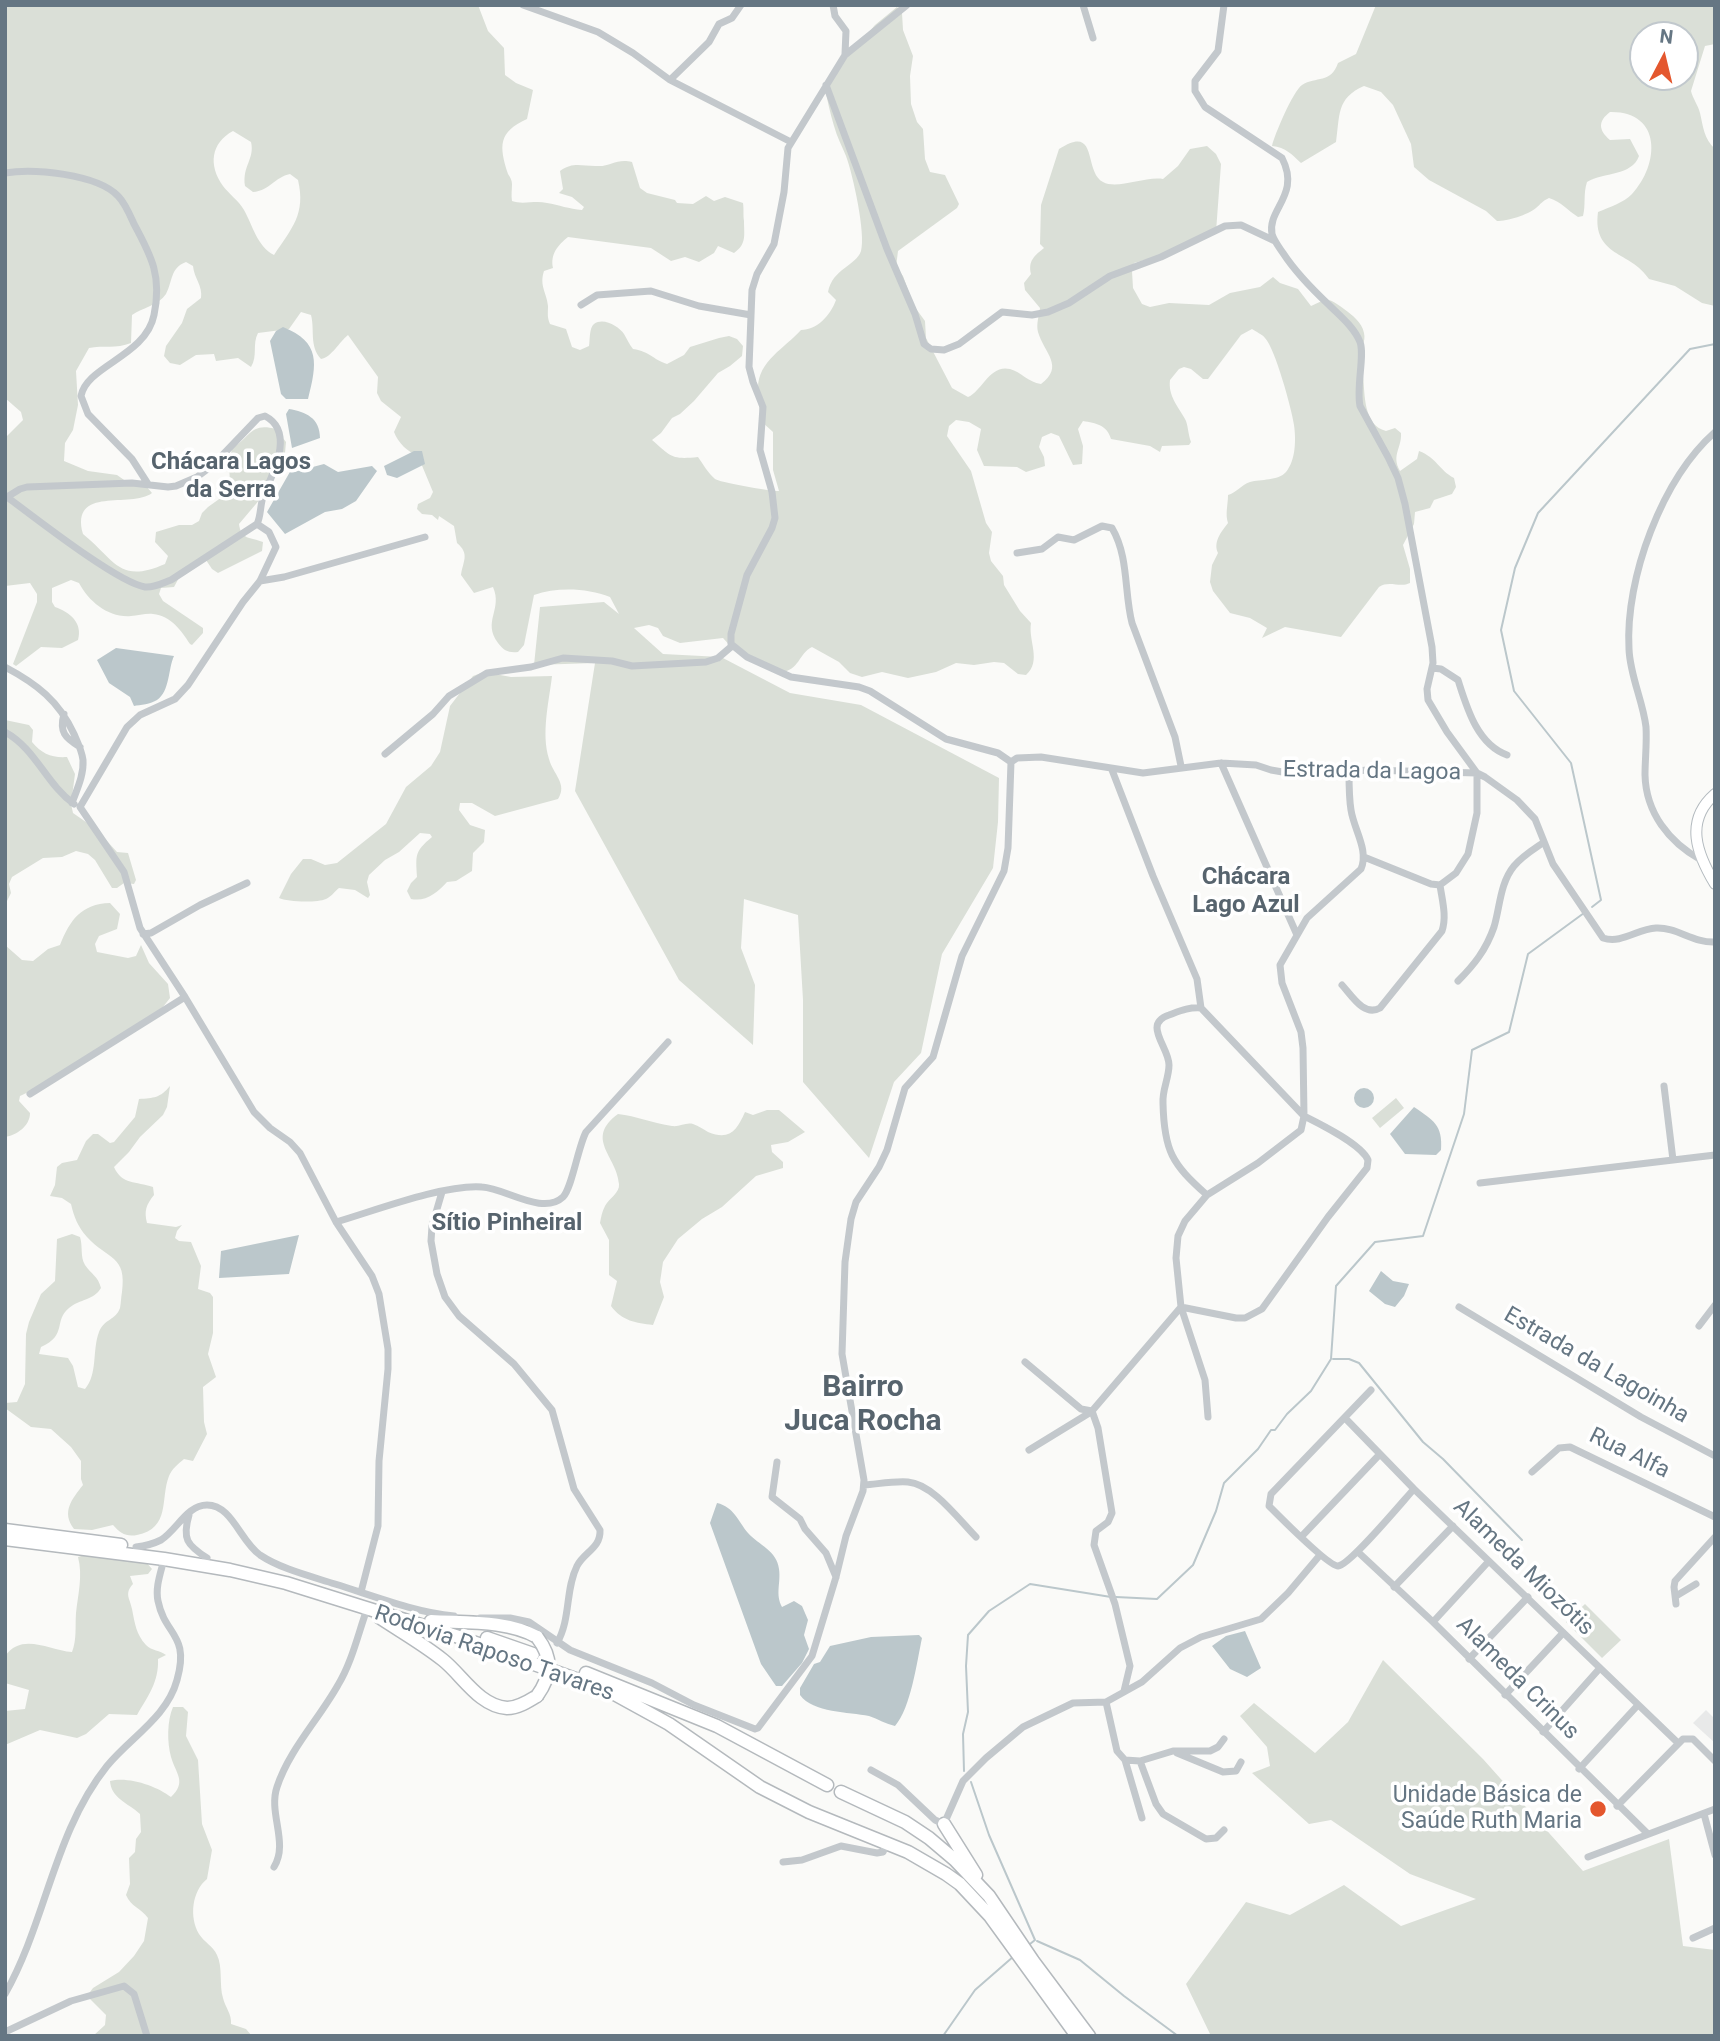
<!DOCTYPE html>
<html>
<head>
<meta charset="utf-8">
<style>
	body { margin:0 }
	#map { position:relative; width:1720px; height:2041px; overflow:hidden; background:#fafaf8; font-family:Roboto,sans-serif }
	canvas { display:block }
	.frame { position:absolute; inset:0; border:7px solid #657683; pointer-events:none }
	.north { position:absolute; left:1629px; top:21px; width:70px; height:70px; box-sizing:border-box; background:#fff; border:2px solid #c1c8cd; border-radius:50%; rotate:7deg; font-size:19px; font-weight:700; line-height:28px; text-align:center; color:#657683 }
	.north::after { content:''; display:block; margin:auto; width:24px; height:32px; background:#e4572e; clip-path:polygon(50% 0,100% 100%,50% 72%,0 100%) }
</style>
</head>
<body>
<div id="map">
<canvas width="1720" height="2041"></canvas>
<div class="frame"></div>
<div class="north">N</div>
</div>
<script>
const ctx = document.querySelector('canvas').getContext('2d');
ctx.lineJoin = 'round';
function fill(path, color) {
  ctx.fillStyle = color;
  ctx.fill(path, 'evenodd');
}
function stroke(path, color, width, dash) {
  ctx.strokeStyle = color;
  ctx.lineWidth = width;
  ctx.lineCap = dash ? 'butt' : 'round';
  ctx.setLineDash(dash || []);
  ctx.stroke(path);
}
function label(font, color, halo, rows, align = 'center') {
  ctx.font = font + ' Roboto,sans-serif';
  ctx.lineWidth = 7;
  ctx.setLineDash([]);
  ctx.textBaseline = 'middle';
  ctx.strokeStyle = halo;
  ctx.fillStyle = color;
  for (const [text, x, y, turn = 0] of rows) {
    ctx.save();
    ctx.translate(x, y);
    ctx.rotate((+turn || 0) * Math.PI / 180);
    ctx.textAlign = isNaN(turn) ? turn : align;
    if (halo) ctx.strokeText(text, 0, 0);
    ctx.fillText(text, 0, 0);
    ctx.restore();
  }
}
const built = new Path2D(`
	M1706 1710 1715 1719V1743L1693 1723Z`);
const green = new Path2D(`
	M5 5H478L488 31 504 48 505 75 516 83 533 90 527 119C498 132 499 146 508 174 510 177 512 180 512 184 512 190 511 195 512 201 523 205 535 200 547 203 559 205 569 209 582 210L584 207 572 197 559 193 563 189 560 171C574 161 583 167 599 166 611 166 618 158 632 162L640 188 647 193 675 200 677 203 693 204 706 196 714 201 725 197 743 203C744 210 743 214 744 221 744 235 747 244 734 253L718 246 714 253 699 262 685 257 671 261 651 248 568 237C558 245 550 254 553 268L544 271C539 286 547 293 548 306 548 314 547 317 550 324L566 329 572 347 580 350 589 346C590 340 589 328 594 324 604 317 619 327 624 334 627 339 629 344 633 349 651 352 652 359 667 364L684 355 690 347 719 338 729 336 737 339 743 346 742 356 730 366 718 373 694 401 680 414 672 418 661 433 652 440C671 456 670 460 698 457 703 464 708 473 715 479 718 482 773 492 779 491L773 470V432L762 422C760 411 757 399 758 388 758 361 785 348 801 330 817 330 830 316 836 300L828 292C833 268 856 266 861 251 866 234 853 175 846 156 842 146 837 137 834 126 830 113 827 98 824 84L875 25 897 7 902 13 903 30 913 56 910 76 911 104 917 122 923 129 925 159 930 172 945 175 959 204 957 208 898 251 896 267 903 276 914 306 925 321 926 338 952 388 968 397C982 391 990 364 1010 369 1021 372 1028 382 1041 384 1065 366 1044 353 1038 332 1036 324 1039 316 1040 308L1025 290 1024 283 1031 274C1028 261 1034 256 1044 248L1040 244 1041 205 1059 149C1099 123 1083 171 1103 182 1117 190 1145 176 1163 179L1178 166 1190 149 1207 146 1216 154 1221 164 1216 232 1162 255 1134 263 1132 271 1133 288 1142 304 1150 307 1169 303 1209 305 1230 293 1260 287 1273 277 1280 283 1298 289 1311 306C1328 298 1328 297 1344 309 1352 315 1362 322 1364 333 1366 342 1361 346 1360 354 1359 360 1362 369 1363 375 1365 394 1363 425 1386 431L1395 428 1401 433C1402 448 1391 455 1400 471L1417 459 1419 451C1437 458 1439 470 1454 478L1456 487 1452 494 1434 500 1430 508 1415 512 1414 524 1403 545 1410 569V583C1400 588 1389 580 1379 587L1341 637 1285 627 1262 638 1267 628 1250 618 1230 613 1213 591 1210 582 1212 565 1218 553C1213 542 1221 532 1228 523 1225 514 1228 505 1228 495 1236 493 1241 485 1250 482 1261 479 1278 481 1286 472 1296 460 1296 439 1294 425 1292 410 1275 348 1265 338 1262 334 1256 332 1252 329L1241 335 1208 379H1203L1191 369 1184 367 1179 369 1170 380C1168 396 1178 406 1185 419 1188 424 1188 434 1191 442L1189 445 1162 446 1160 452 1150 446 1111 439C1107 425 1096 423 1083 421L1078 429 1083 446 1082 464 1073 465 1059 436 1051 433 1042 437 1039 447 1044 457 1045 466 1026 472 1017 467 984 466 977 450 981 429 969 422 956 420 949 426 947 436 971 471 986 523 992 532 989 553 991 561 1003 576 1004 585 1020 611 1031 623C1028 641 1042 661 1026 675L1018 674 1004 663 994 662 974 665 956 663 936 672 908 678 882 672 862 677 850 673 839 662 812 647C799 653 799 671 781 672L733 649 723 638 680 643 663 636 658 628 649 625 634 628 663 654 721 657 790 693 861 705 999 778 998 822 993 868 942 954 921 1053 894 1082 869 1158 803 1082V1000L798 915 744 899 741 948 755 985 753 1045 679 980 575 791 595 663 534 665 540 607 604 602 619 614 610 597C587 588 557 587 534 595L524 645 518 652C509 653 504 651 498 643 482 621 503 610 493 587L474 593 461 575C463 561 470 554 457 543L454 526 439 516 438 520 432 515 422 514 417 509 418 504 430 498 433 492 418 456C408 452 398 443 394 432L401 417 381 401 377 393 378 377 348 335C339 342 332 357 321 359 309 346 315 330 311 315L301 312 289 329 258 333C252 344 258 356 251 367L238 358 216 361 214 354 196 355 180 365 170 363 164 356 166 346 182 323 187 309 201 298C203 286 194 278 193 266L186 262C170 268 173 281 166 294 159 305 142 308 132 315L131 343C116 349 103 345 89 348L76 371 78 405 73 430 65 443 64 461 88 471 117 475 127 482 146 486 152 493C131 509 70 485 83 534 116 561 119 584 165 564L168 556 155 542 156 532 179 525H192L199 521 202 513 208 507 222 497 230 482 229 465 232 448C251 437 250 422 276 429L286 442 285 453 261 498 239 524C241 540 250 537 263 542L262 551 218 573 212 569 206 560 181 574 174 587 161 588 159 594 163 601 203 628V633L192 645 190 644C181 630 171 616 153 614 146 613 138 616 131 616 109 618 89 602 79 583L71 580 52 588V602L55 607C70 612 83 623 78 640L62 648 41 647 16 666 13 664 37 602V594L30 583 5 586V438L23 420 21 412 5 398ZM233 131 251 142C255 159 242 166 245 186L253 192C269 191 275 177 290 174L298 180C306 214 292 228 274 255 257 246 253 226 244 210 239 201 229 194 223 186 208 165 211 143 233 131Z
	M1376 5H1715V44L1705 46 1691 91C1693 99 1698 105 1700 113 1703 126 1704 139 1715 149V306L1702 303 1675 286 1649 279C1631 251 1592 257 1598 212 1610 207 1623 203 1632 194 1660 164 1662 111 1610 112 1598 121 1598 130 1610 140L1630 139 1639 156C1632 176 1604 172 1587 182 1583 194 1586 205 1583 216L1578 217C1567 210 1562 202 1549 198 1542 201 1541 204 1536 208 1528 215 1507 221 1497 221L1486 211 1429 180 1414 167 1411 144 1393 105 1381 92 1364 86C1336 98 1340 116 1336 142L1301 163C1292 155 1286 147 1272 146 1274 136 1293 91 1302 85 1316 76 1331 84 1338 63L1356 54ZM1643 35H1685V77H1643Z
	M484 672 511 677 552 676C549 702 541 733 549 759 553 774 568 784 558 799L495 816 472 803H460L459 810 470 825 485 830 484 842 473 853 472 871 456 881 447 882C437 893 426 902 411 899L407 891 411 883 417 877C416 855 414 852 432 837L430 834 420 833 399 852 385 860 369 875 367 882 370 895 368 898 355 890 339 888C335 891 331 897 326 899 317 903 287 902 279 898L291 874 303 859H311L325 865 337 863 386 824 406 787 431 766 440 752 450 706 473 676Z
	M5 720 29 725 33 730 32 742C42 754 52 758 67 757L75 774 71 804 73 813 96 829 117 852 128 853 136 880 134 884 124 883 117 888H112L95 860 88 854 76 851 62 857 43 858 12 877 9 884 11 893 5 905Z
	M110 903 120 914 117 929 99 936 95 944 97 952 128 958 136 956 141 945 149 963 168 984 170 998 159 1012 71 1072 20 1096 19 1101 30 1113C30 1126 17 1135 5 1137V945L22 960 33 961 48 949 60 945C70 920 81 904 110 903Z
	M170 1086 167 1107 163 1115 140 1137 129 1152 114 1167C122 1185 136 1181 153 1187L154 1195C146 1205 144 1211 147 1223L176 1227 182 1225 177 1231 175 1238 179 1241 191 1242 201 1266 198 1289 210 1293 213 1297V1333L208 1354 216 1377 203 1387 204 1422 207 1434 193 1461 184 1459C178 1464 172 1469 169 1476 160 1499 171 1528 137 1535 126 1537 120 1533 113 1525L92 1530 74 1529C61 1512 72 1499 83 1485L81 1479V1461L71 1447 51 1429 31 1427 5 1408V1403L17 1402 25 1384 26 1334 29 1322 41 1294 55 1281 57 1239 72 1234 80 1237C83 1246 80 1257 85 1265 91 1274 98 1276 101 1288 94 1300 80 1299 69 1308 53 1321 68 1335 41 1347L39 1354 68 1358 73 1366 78 1387 85 1389C98 1374 92 1350 99 1332 104 1319 116 1320 120 1308 121 1303 121 1297 122 1292 127 1255 108 1260 87 1237 78 1227 74 1217 71 1204L62 1198 50 1196 55 1185 57 1167 62 1163 77 1160 86 1141 93 1134H98L110 1143 114 1142 135 1117 139 1099C154 1098 160 1098 170 1086Z
	M1396 1098 1404 1108 1380 1128 1372 1118Z
	M767 1110H779L805 1132 788 1142 771 1145 772 1152 783 1162V1168L756 1176 722 1207 702 1219 678 1239 663 1262 660 1282 664 1297 653 1325C636 1323 622 1321 611 1306L617 1281 609 1275V1240L600 1223C601 1217 602 1212 605 1206 609 1198 620 1193 619 1184 617 1156 584 1139 618 1114 636 1116 653 1123 672 1126 680 1127 686 1122 693 1124 699 1126 703 1129 708 1132 730 1141 737 1130 745 1112L753 1115Z
	M93 1552 146 1562 152 1569 148 1574 130 1576 133 1584C124 1594 130 1598 132 1609 135 1624 136 1634 146 1645 152 1651 160 1650 166 1655L158 1659C159 1682 148 1696 137 1715L109 1714 86 1734 77 1738 40 1730 5 1745V1711L25 1709 29 1690 5 1683V1656C22 1632 49 1650 72 1652 77 1639 75 1627 76 1613 78 1594 83 1576 78 1557Z
	M1585 1604 1621 1640 1602 1658 1566 1622Z
	M1383 1660 1483 1759 1583 1871 1669 1839 1683 1946 1715 1950V2036H1211L1186 1984 1246 1902 1290 1915 1344 1885 1401 1926 1476 1899 1410 1874 1331 1820 1309 1824 1252 1773 1270 1766 1267 1747 1240 1716 1254 1703 1315 1753 1348 1722Z
	M173 1707H183L188 1712 186 1736 198 1760 202 1824 212 1850 207 1879C192 1891 189 1917 199 1934 204 1942 213 1946 217 1955 223 1967 219 1985 223 1998 225 2007 232 2014 231 2024L246 2029 252 2036H93L105 2025 106 2015 87 1996 93 1988 119 1972 134 1956 144 1941 148 1918C141 1908 131 1907 126 1895L130 1884 129 1858 135 1852 136 1839 141 1832 140 1814C128 1803 111 1798 110 1781 128 1776 157 1786 171 1797 187 1782 176 1774 171 1757 167 1742 167 1721 173 1707Z`);
const water = new Path2D(`
	M283 327C321 342 317 364 308 399H286L281 394 270 341 276 331Z
	M289 409C306 412 320 418 320 438L292 448 286 414Z
	M414 451H422L425 464 397 478 387 475 384 466Z
	M324 464 338 472 372 466 377 471 356 501 342 509 325 512 285 534 267 512 291 470 294 472Z
	M116 648 174 656C168 669 170 691 157 700 151 704 140 705 134 706L130 697 109 683 97 660Z
	M1354 1098a10 10 0 1 1 20 0a10 10 0 1 1-20 0Z
	M1414 1107C1433 1120 1443 1125 1441 1150L1436 1155 1405 1154 1390 1134Z
	M299 1235 289 1274 219 1278 221 1251Z
	M1381 1271 1393 1281 1409 1284 1404 1296 1395 1307 1385 1304 1369 1291Z
	M717 1503C734 1507 738 1521 748 1533 759 1545 777 1551 779 1569 781 1583 775 1594 782 1607L794 1601 802 1606 808 1620 804 1635 809 1649 802 1663 782 1686H776L761 1664 710 1523Z
	M1245 1631 1261 1668 1247 1677 1230 1669 1212 1646 1226 1636Z
	M919 1635 922 1638C917 1661 911 1708 895 1726 886 1724 878 1719 869 1716 849 1712 813 1713 800 1695V1688L814 1664 820 1662 830 1646 871 1637Z`);
const stream = new Path2D(`
	M1592 907 1601 900 1571 763 1514 691 1501 630 1515 568 1538 513 1690 349 1715 344
	M1333 1359H1349L1359 1363 1423 1442 1443 1459 1522 1540
	M1116 1597 1157 1599 1193 1565 1216 1511 1224 1483 1258 1449 1271 1430H1275L1287 1414 1311 1391 1331 1359 1336 1286 1375 1242 1423 1236 1464 1114 1472 1050 1509 1032 1528 954 1584 913
	M964 1771 963 1734 968 1712 966 1666 968 1635 989 1611 1030 1584 1111 1597
	M971 1782 989 1835 1035 1940 1030 1944
	M1037 1941 1080 1960 1124 1996 1178 2036
	M943 2036 975 1990 1014 1956`);
const street = new Path2D(`
	M523 5 598 32 633 53 670 80 709 42 719 24 732 18 741 5
	M833 5 835 16 846 31 845 54
	M907 5 845 55 788 148 784 192 774 244 757 274 752 290 749 367 753 382 763 407 760 450 772 492 775 518 772 528 747 575 731 634V644L747 657 791 677 859 687 870 691 946 739 998 753 1011 762 1017 758 1041 757 1143 773 1221 763 1256 765 1271 770 1300 775 1368 770 1477 773 1485 777 1517 800 1535 819 1553 864 1603 938C1622 944 1637 929 1656 928 1677 927 1693 943 1715 942
	M1083 5 1093 38
	M1224 5 1218 51 1195 81V91L1205 107 1282 158C1301 195 1267 209 1272 234 1274 241 1279 247 1283 253 1296 273 1312 289 1329 305 1340 316 1354 327 1360 342 1365 355 1356 387 1360 406L1388 457 1398 478 1405 504 1432 647 1433 663 1427 689 1428 700 1447 732 1477 773V813L1468 854 1456 873 1440 885 1431 884 1364 857
	M670 80 791 142
	M826 85 887 249 915 314 924 344 931 349 944 350 959 344 1002 312 1032 315 1048 312 1069 303 1110 276 1161 257 1225 226 1241 225 1275 241
	M5 173C33 168 97 174 118 196 125 203 130 215 134 224 152 257 162 277 154 315 146 356 86 366 81 396L88 414 132 459 148 484
	M581 305 597 295 651 291 699 306 751 315
	M5 496 7 497C34 517 118 583 145 587 154 588 163 583 171 580L257 524C261 516 260 506 263 497 272 475 296 432 265 416L258 418 213 465 197 477 176 486 168 487 132 483 27 487 20 489 7 497
	M257 524 269 532 276 547 260 581 243 602 188 685 175 699 140 715 127 727 80 807 124 872 140 928 185 997 254 1112 270 1128 290 1142 300 1153 336 1222 372 1276 379 1294 388 1349V1369L379 1461 378 1526 361 1592
	M1017 553 1042 549 1058 537 1074 540 1102 526 1112 528C1129 557 1124 592 1132 623L1175 737 1181 766
	M260 581 284 577 425 537
	M5 667C37 684 59 701 74 734 78 743 82 751 83 760 84 775 77 789 72 803
	M1432 668 1441 669 1458 680C1467 708 1477 744 1507 755
	M64 714C59 732 65 738 80 747
	M5 732C36 749 46 784 74 804
	M385 754 433 714 449 696 487 673 531 667 563 658 612 661 632 666 706 662 718 658 732 646
	M1221 763 1297 935
	M1112 770 1153 876 1197 979 1201 1008 1304 1116C1320 1124 1361 1144 1368 1160L1367 1168 1328 1217 1262 1309 1245 1318H1236L1181 1307 1205 1380 1208 1417
	M1701 860C1669 842 1646 813 1645 775 1645 759 1647 743 1646 727 1643 701 1630 676 1629 649 1625 578 1662 479 1715 432
	M143 934 151 933 200 905 247 883
	M1458 981C1474 965 1486 950 1494 927 1500 907 1500 883 1514 866 1522 856 1534 849 1544 842
	M1342 985C1352 996 1364 1017 1380 1008L1442 931C1447 916 1442 900 1440 885
	M1201 1008C1189 1007 1180 1011 1169 1015 1142 1024 1169 1047 1169 1065 1169 1078 1162 1090 1163 1103 1164 1151 1172 1164 1207 1195
	M1664 1086 1673 1160
	M30 1094 185 997
	M1480 1183 1715 1155
	M442 1192 432 1226 431 1241 437 1274 445 1297 459 1316 514 1364 552 1410 574 1489 600 1530C601 1548 584 1552 577 1566 565 1590 571 1619 557 1643
	M336 1222C374 1211 444 1184 482 1187 505 1188 543 1216 563 1197 572 1188 578 1147 586 1132L668 1042
	M1459 1307 1641 1417 1715 1456
	M1699 1326 1715 1305
	M1025 1362 1081 1409 1092 1411
	M1371 1390 1271 1494 1269 1506C1279 1516 1328 1566 1338 1566 1350 1565 1403 1501 1414 1489
	M1345 1418 1414 1489 1677 1742
	M1029 1450 1091 1412
	M777 1462 772 1497 800 1519 805 1529 826 1553 836 1577
	M1532 1472 1559 1448 1570 1447 1715 1517
	M864 1485C878 1484 893 1481 908 1482 933 1484 959 1520 976 1537
	M189 1515C182 1539 187 1545 207 1558
	M1301 1537 1380 1454
	M136 1547C145 1546 153 1544 161 1540 177 1530 187 1505 207 1505 232 1505 240 1541 260 1555 281 1569 310 1576 335 1584 374 1596 414 1612 454 1616
	M1358 1552 1433 1622 1648 1834
	M1394 1587 1453 1526
	M1676 1596 1696 1584
	M1676 1604 1674 1587 1675 1581 1715 1537
	M480 1618H510L529 1622 570 1650 652 1683 694 1705 755 1729 758 1728 812 1656 836 1577 846 1536 863 1491 864 1480 842 1354 845 1262 851 1219 856 1202 879 1167 887 1150 905 1088 933 1057 962 956 1004 871 1008 848 1011 762
	M1433 1622 1489 1561
	M1469 1659 1528 1597
	M1124 1691 1130 1666 1115 1604 1094 1545 1096 1531 1108 1522 1112 1513 1098 1428 1092 1411 1181 1307 1176 1258 1178 1236 1185 1221 1207 1195 1258 1163 1301 1130 1304 1116 1303 1048 1301 1032 1282 983 1280 965 1307 918 1361 869C1369 850 1354 830 1351 810 1349 798 1349 784 1349 772
	M1505 1695 1563 1633
	M1106 1702 1117 1751 1125 1760 1142 1818
	M1543 1732 1600 1668
	M1177 1753 1223 1772 1236 1771 1241 1762
	M1125 1760 1140 1761 1173 1751H1210L1218 1747 1224 1739
	M1140 1761 1156 1804 1163 1814 1206 1839 1216 1838 1224 1830
	M1579 1769 1638 1705
	M871 1770 898 1785 935 1820 944 1824 963 1781 986 1758 1023 1727 1073 1703 1106 1702 1142 1682 1180 1648 1201 1637 1261 1619 1288 1593 1320 1555
	M1617 1806 1683 1739H1693L1715 1761
	M1704 1814 1715 1855
	M1588 1857 1715 1809
	M783 1862 802 1860 841 1846 877 1853 883 1852 887 1843
	M274 1867C289 1843 268 1813 277 1787 289 1750 319 1719 338 1685 352 1662 358 1634 367 1609
	M1693 1938 1715 1928
	M5 1994C46 1922 54 1832 107 1766 131 1737 167 1717 177 1680 190 1634 165 1636 158 1601 155 1587 161 1572 164 1559
	M5 2032 71 2001 124 1986 134 1994 147 2036`);
const secondary = new Path2D(`
	M1715 794C1684 821 1697 854 1715 884`);
const highway = new Path2D(`
	M5 1530 121 1545
	M5 1539 164 1559 230 1570 286 1583 459 1637 609 1691 669 1724 760 1787 809 1812 908 1852 946 1874 960 1884 990 1916 1077 2036
	M379 1617C400 1631 423 1644 443 1660 462 1675 479 1706 507 1708 518 1708 529 1701 537 1696
	M431 1621C465 1623 507 1620 537 1637
	M487 1638 533 1654
	M586 1673 717 1726 827 1785
	M841 1792 905 1822 929 1838 955 1860 989 1896 1033 1961 1089 2036
	M944 1824 976 1875`);
const highwayBridge = new Path2D(`
	M537 1637C553 1658 552 1675 537 1696`);
const markers = [
	[1598,1809,9,"#e4572e"]
];
const streetNames = [
	["Estrada da Lagoa",1372,772,1],
	["Estrada da Lagoinha",1596,1366,30],
	["Rua Alfa",1629,1454,26],
	["Alameda Miozótis",1523,1568,44],
	["Rodovia Raposo Tavares",494,1654,19],
	["Alameda Crinus",1517,1679,45]
];
const poiNames = [
	["Unidade Básica de",1582,1796],
	["Saúde Ruth Maria",1582,1822]
];
const neighbourhoodNames = [
	["Chácara Lagos",231,463],
	["da Serra",231,491],
	["Chácara",1246,878],
	["Lago Azul",1246,906],
	["Sítio Pinheiral",507,1224]
];
const districtNames = [
	["Bairro",863,1388],
	["Juca Rocha",863,1422]
];
fill(built, '#e8e9e9');
fill(green, '#dadfd7');
fill(water, '#bbc7cb');
stroke(stream, '#bbc7cb', 2);
stroke(secondary, '#b3babf', 12);
stroke(highway, '#b4b9bd', 15);
stroke(street, '#c3c8cc', 7);
stroke(secondary, '#fff', 10);
stroke(highway, '#fff', 12);
stroke(highwayBridge, '#b4b9bd', 15, []);
stroke(highwayBridge, '#fff', 12);
for (const [x, y, r, color] of markers) {
  const dot = new Path2D();
  dot.arc(x, y, r, 0, 2 * Math.PI);
  ctx.fillStyle = color;
  ctx.fill(dot);
  stroke(dot, '#fff', 2.5);
}
label('23px', '#657683', '#fff', streetNames);
label('23px', '#657683', '#fff', poiNames, 'right');
label('bold 24px', '#57646e', '#fff', neighbourhoodNames);
label('bold 30px', '#57646e', '#fff', districtNames);
</script>
</body>
</html>
